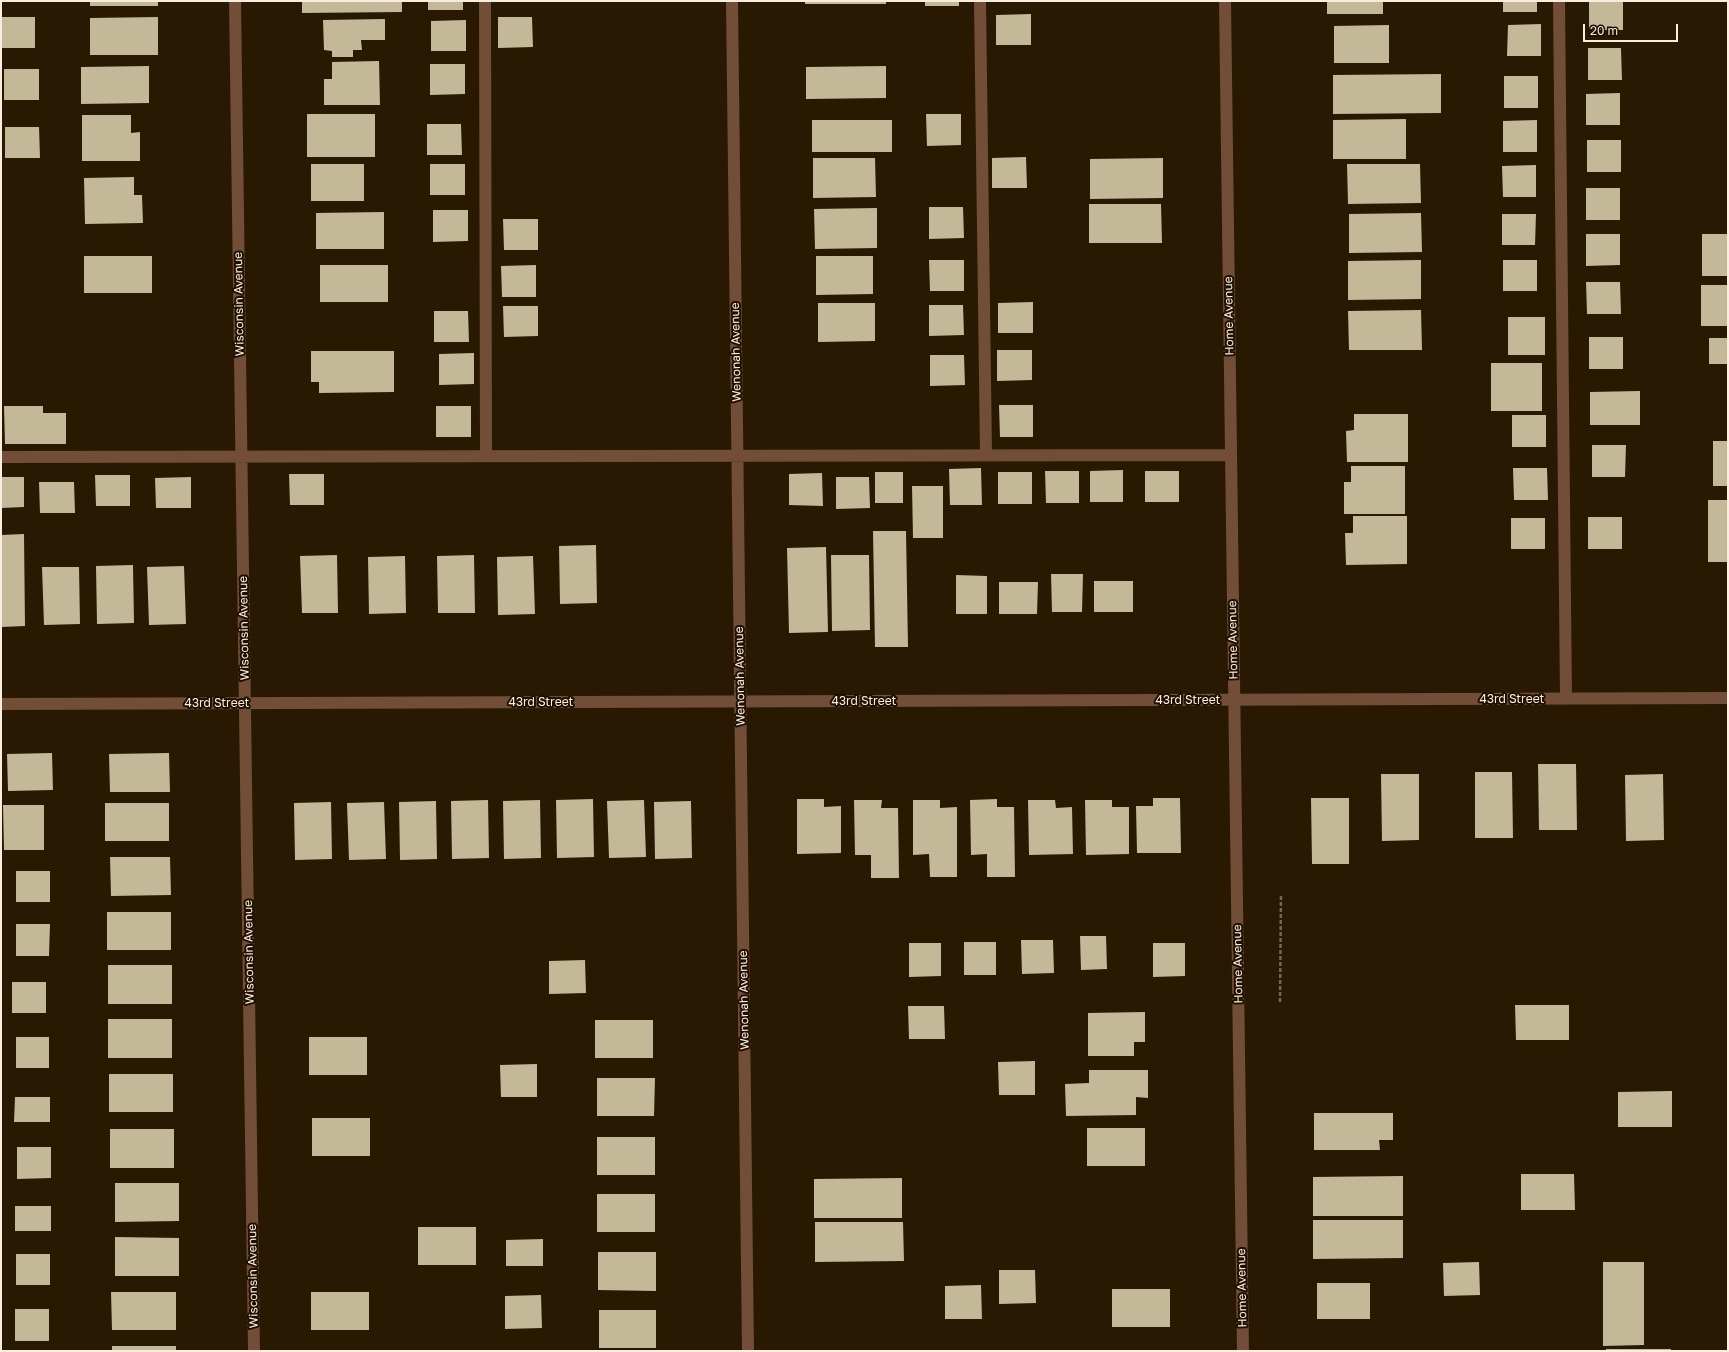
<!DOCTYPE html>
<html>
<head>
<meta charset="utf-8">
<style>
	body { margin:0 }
	#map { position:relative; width:1729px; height:1352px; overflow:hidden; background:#291903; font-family:"Golos Text",sans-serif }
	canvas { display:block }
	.frame { position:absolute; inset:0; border:2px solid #f9eddf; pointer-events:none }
	.scale { position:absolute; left:1583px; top:24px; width:95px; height:18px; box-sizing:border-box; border:2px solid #f9eddf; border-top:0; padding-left:5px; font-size:12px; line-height:14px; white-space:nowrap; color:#f9eddf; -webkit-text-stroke:3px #1f0f00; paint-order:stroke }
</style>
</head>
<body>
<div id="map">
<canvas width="1729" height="1352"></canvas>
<div class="frame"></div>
<div class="scale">20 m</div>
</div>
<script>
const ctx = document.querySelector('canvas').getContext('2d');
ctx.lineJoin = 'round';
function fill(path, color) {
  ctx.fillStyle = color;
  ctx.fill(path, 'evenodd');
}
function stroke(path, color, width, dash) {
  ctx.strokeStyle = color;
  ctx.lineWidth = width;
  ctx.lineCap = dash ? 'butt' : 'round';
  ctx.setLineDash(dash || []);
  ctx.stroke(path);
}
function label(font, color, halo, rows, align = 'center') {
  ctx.font = font + ' "Golos Text",sans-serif';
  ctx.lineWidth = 4;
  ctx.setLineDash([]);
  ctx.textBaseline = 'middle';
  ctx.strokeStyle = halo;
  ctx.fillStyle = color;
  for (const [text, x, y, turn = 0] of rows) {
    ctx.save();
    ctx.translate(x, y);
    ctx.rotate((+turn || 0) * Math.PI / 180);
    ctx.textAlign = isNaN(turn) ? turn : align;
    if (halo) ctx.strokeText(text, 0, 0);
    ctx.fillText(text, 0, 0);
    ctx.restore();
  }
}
const building = new Path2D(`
	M90 1H158V6H90Z
	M302 1H402V12L302 13Z
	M428 1H463V10H428Z
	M805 1H886V4H805Z
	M925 1H959V6H925Z
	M1327 1H1383V14H1327Z
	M1503 1H1537V12H1503Z
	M1589 1H1623V30H1589Z
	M1031 14V45H996V15Z
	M1 17H35V48H1Z
	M158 17V55H90V18Z
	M498 17H532L533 47 498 48Z
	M385 19V40H361L362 50H353V57H332V51L324 50 323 20Z
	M466 20V51H431V21Z
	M1541 24V56H1507L1508 25Z
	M1389 25V63H1334V26Z
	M1588 48H1621L1622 80H1588Z
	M379 61 380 105H324V79H332V62Z
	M430 64H465V94L430 95Z
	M149 66V103L81 104V67Z
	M886 66V98L806 99V67Z
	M4 69H39V100H4Z
	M1441 74V113L1333 114V75Z
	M1504 76H1538V108H1504Z
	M1620 93V125H1586V94Z
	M307 114H375V157H307Z
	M926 114H961V145L927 146Z
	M82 115H131V133L140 132V161H82Z
	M1406 119V159H1333V120Z
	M812 120H892V152H812Z
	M1537 120V152H1503V121Z
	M427 124H461L462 155H427Z
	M5 127H39L40 158H5Z
	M1587 140H1621V172H1587Z
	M1026 157 1027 188H992V158Z
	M813 158H875L876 197 813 198Z
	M1163 158V198L1090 199V159Z
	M311 164H364V201H311Z
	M430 164H465V195H430Z
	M1347 164H1420L1421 203 1348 204Z
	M1536 165V197H1503L1502 166Z
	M134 177V195H142L143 223 85 224 84 178Z
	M1586 188H1620V220H1586Z
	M1089 204H1161L1162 243H1089Z
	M929 207H963L964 238 929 239Z
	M877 208V248L815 249 814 209Z
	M433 210H468V241L433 242Z
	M384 212V249H316V213Z
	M1421 213 1422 252 1349 253V214Z
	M1502 214H1536L1535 245H1502Z
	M503 219H538V250H504Z
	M1586 234H1620V265L1586 266Z
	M1702 234H1728V276H1702Z
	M84 256H152V293H84Z
	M816 256H873V294L816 295Z
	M929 260H964V291H930Z
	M1421 260V299L1348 300V261Z
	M1503 260H1537V291H1503Z
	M320 265H388V302H320Z
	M536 265V297H502L501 266Z
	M1586 282H1620L1621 314H1587Z
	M1701 285H1728V326H1701Z
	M1033 302V333H998V303Z
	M818 303H875V341L818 342Z
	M929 305H963L964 335 929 336Z
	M503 306H538V336L504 337Z
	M1421 310 1422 350H1349L1348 311Z
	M434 311H468L469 342H434Z
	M1508 317H1545V355H1508Z
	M1589 337H1623V369H1589Z
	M1709 338H1728V364H1709Z
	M997 350H1032V380L997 381Z
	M311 351H394V392L319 393V382H311Z
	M474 353V384L439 385V354Z
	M930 355H964L965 385 930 386Z
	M1491 363H1542V411H1491Z
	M1640 391V425H1590V392Z
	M999 405H1033V437H1000Z
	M4 406H43V413H66V444H5Z
	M436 406H471V437H436Z
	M1354 414H1408V462H1347L1346 431 1354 430Z
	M1512 415H1546V447H1512Z
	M1713 441H1728V486H1713Z
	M1592 445H1626L1625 477H1592Z
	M1351 466H1405V514H1344V482H1351Z
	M981 468 982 505H950L949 469Z
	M1513 468H1547L1548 500H1514Z
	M1123 470V502H1090V471Z
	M1045 471H1079V503H1046Z
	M1145 471H1179V502H1145Z
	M875 472H903V503H875Z
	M998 472H1032V504H998Z
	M822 473 823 506 789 505V474Z
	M289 474H324V505H290Z
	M95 475H130V506H96Z
	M1 477H24V507L1 508Z
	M191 477V508H156L155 478Z
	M836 477H869L870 508 836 509Z
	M39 482H74L75 513H40Z
	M912 486H943V538H913Z
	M1708 500H1728V562H1708Z
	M1353 516H1407V564L1346 565 1345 533H1353Z
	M1588 517H1622V549H1588Z
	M1511 518H1545V549H1511Z
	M873 531H906L908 647H875Z
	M24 534 25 626 1 627V535Z
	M596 545 597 603 560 604 559 546Z
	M826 547 828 632 789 633 787 548Z
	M337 555 338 613H302L300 556Z
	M474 555 475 613H438L437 556Z
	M831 555H869L870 630 832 631Z
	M405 556 406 613 369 614 368 557Z
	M533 556 535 614 498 615 497 557Z
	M133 565 134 623 97 624 96 566Z
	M184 566 186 624 149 625 147 567Z
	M42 567H79L80 624 44 625Z
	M1051 574H1083L1082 612H1052Z
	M956 575 987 576V614H956Z
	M1094 581H1133V612H1094Z
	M999 582H1038L1037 614H999Z
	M52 753 53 790 8 791 7 754Z
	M169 753 170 792H110L109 754Z
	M1538 764H1576L1577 830H1539Z
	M1475 772H1512L1513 838H1475Z
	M1381 774H1419V840L1382 841Z
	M1663 774 1664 840 1626 841 1625 775Z
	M1153 798H1180L1181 853H1137L1136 806H1153Z
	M1311 798H1349V864H1312Z
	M593 799 594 857 557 858 556 800Z
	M797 799H824V807L841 806V853L797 854Z
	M997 799V807H1014L1015 877H987V854L971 855 970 800Z
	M488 800 489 858 452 859 451 801Z
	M540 800 541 858 504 859 503 801Z
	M644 800 646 857 609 858 607 801Z
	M854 800H882L881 808H898L899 878H871V855H855Z
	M913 800H940V808L957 807V877H930L929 854 913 855Z
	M1028 800H1055L1056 808 1072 807 1073 854 1029 855Z
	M1085 800H1112V807H1129V854L1086 855Z
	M436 801 437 859 400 860 399 802Z
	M691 801 692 858 655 859 654 802Z
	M331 802 332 859 295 860 294 803Z
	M384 802 386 859 349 860 347 803Z
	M105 803H169V841H105Z
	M3 805H44V850H4Z
	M110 857H170L171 895 111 896Z
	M16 871H50V902H16Z
	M107 912H171V950H107Z
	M16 924H50L49 956H16Z
	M1080 936H1106L1107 969 1081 970Z
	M1021 940H1053L1054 973 1022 974Z
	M964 942H996V975H964Z
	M909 943H941V976L909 977Z
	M1153 943H1185V976L1153 977Z
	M585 960 586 993 549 994V961Z
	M108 965H172V1004H108Z
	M12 982H46V1013H12Z
	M1515 1005H1569V1040H1516Z
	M908 1006H944L945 1039H909Z
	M1145 1012V1042H1134V1056H1088V1013Z
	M108 1019H172V1058H108Z
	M595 1020H653V1058H595Z
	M16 1037H49V1068H16Z
	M309 1037H367V1075H309Z
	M1035 1061V1095H999L998 1062Z
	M537 1064V1097H501L500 1065Z
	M1089 1070H1148V1098L1136 1097V1115L1066 1116 1065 1084 1089 1083Z
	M109 1074H173V1112H109Z
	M597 1078H655L654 1116H597Z
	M1672 1091V1127H1618V1092Z
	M15 1097H50V1122H14Z
	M1314 1113H1393V1140H1379L1380 1150H1314Z
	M312 1118H370V1156H312Z
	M1087 1128H1145V1166H1087Z
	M110 1129H174V1168H110Z
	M597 1137H655V1175H597Z
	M17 1147H51V1178L17 1179Z
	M1521 1174H1574L1575 1210H1521Z
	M1403 1176V1216H1313V1177Z
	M902 1178V1218H814V1179Z
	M115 1183H179V1221L115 1222Z
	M597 1194H655V1232H597Z
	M15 1206H51V1231H15Z
	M1313 1220H1403V1258L1313 1259Z
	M815 1222H903L904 1261 815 1262Z
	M418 1227H476V1265H418Z
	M115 1237 179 1238V1276H115Z
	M543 1239V1266H506V1240Z
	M598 1252H656V1291L598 1290Z
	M16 1254H50V1285H16Z
	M1479 1262 1480 1295 1444 1296 1443 1263Z
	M1603 1262H1644V1345L1603 1346Z
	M999 1270H1035L1036 1303 999 1304Z
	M1317 1283H1370V1319H1317Z
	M981 1285 982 1319H945V1286Z
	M1112 1289H1170V1327H1112Z
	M111 1292H176V1330H112Z
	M311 1292H369V1330H311Z
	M541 1295 542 1328 505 1329V1296Z
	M15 1309H49V1341H15Z
	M599 1310H656V1348H599Z
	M112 1346H176V1351H112Z
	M1606 1349H1671V1351H1606Z`);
const path = new Path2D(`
	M1280 1002 1281 894`);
const minor = new Path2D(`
	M235 1 254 1351
	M485 1 486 456
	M732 1 748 1351
	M980 1 986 455
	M1225 1 1243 1351
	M1559 1 1566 699
	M1 457 1231 455
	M1 704 1728 698`);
const streetNames = [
	["Wisconsin Avenue",239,304,-91],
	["Home Avenue",1229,316,-91],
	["Wenonah Avenue",736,352,-91],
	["Wisconsin Avenue",244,628,-91],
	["Home Avenue",1233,640,-91],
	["Wenonah Avenue",740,676,-91],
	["43rd Street",1512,699],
	["43rd Street",1188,700],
	["43rd Street",864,701],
	["43rd Street",541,702],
	["43rd Street",217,703],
	["Wisconsin Avenue",249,952,-91],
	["Home Avenue",1238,964,-91],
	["Wenonah Avenue",744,1000,-91],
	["Wisconsin Avenue",253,1276,-91],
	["Home Avenue",1242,1288,-91]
];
fill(building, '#c3b999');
stroke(path, '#756754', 2.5, [4, 2]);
stroke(minor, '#724d38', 12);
label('12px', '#f9eddf', '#1f0f00', streetNames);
</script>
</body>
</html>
